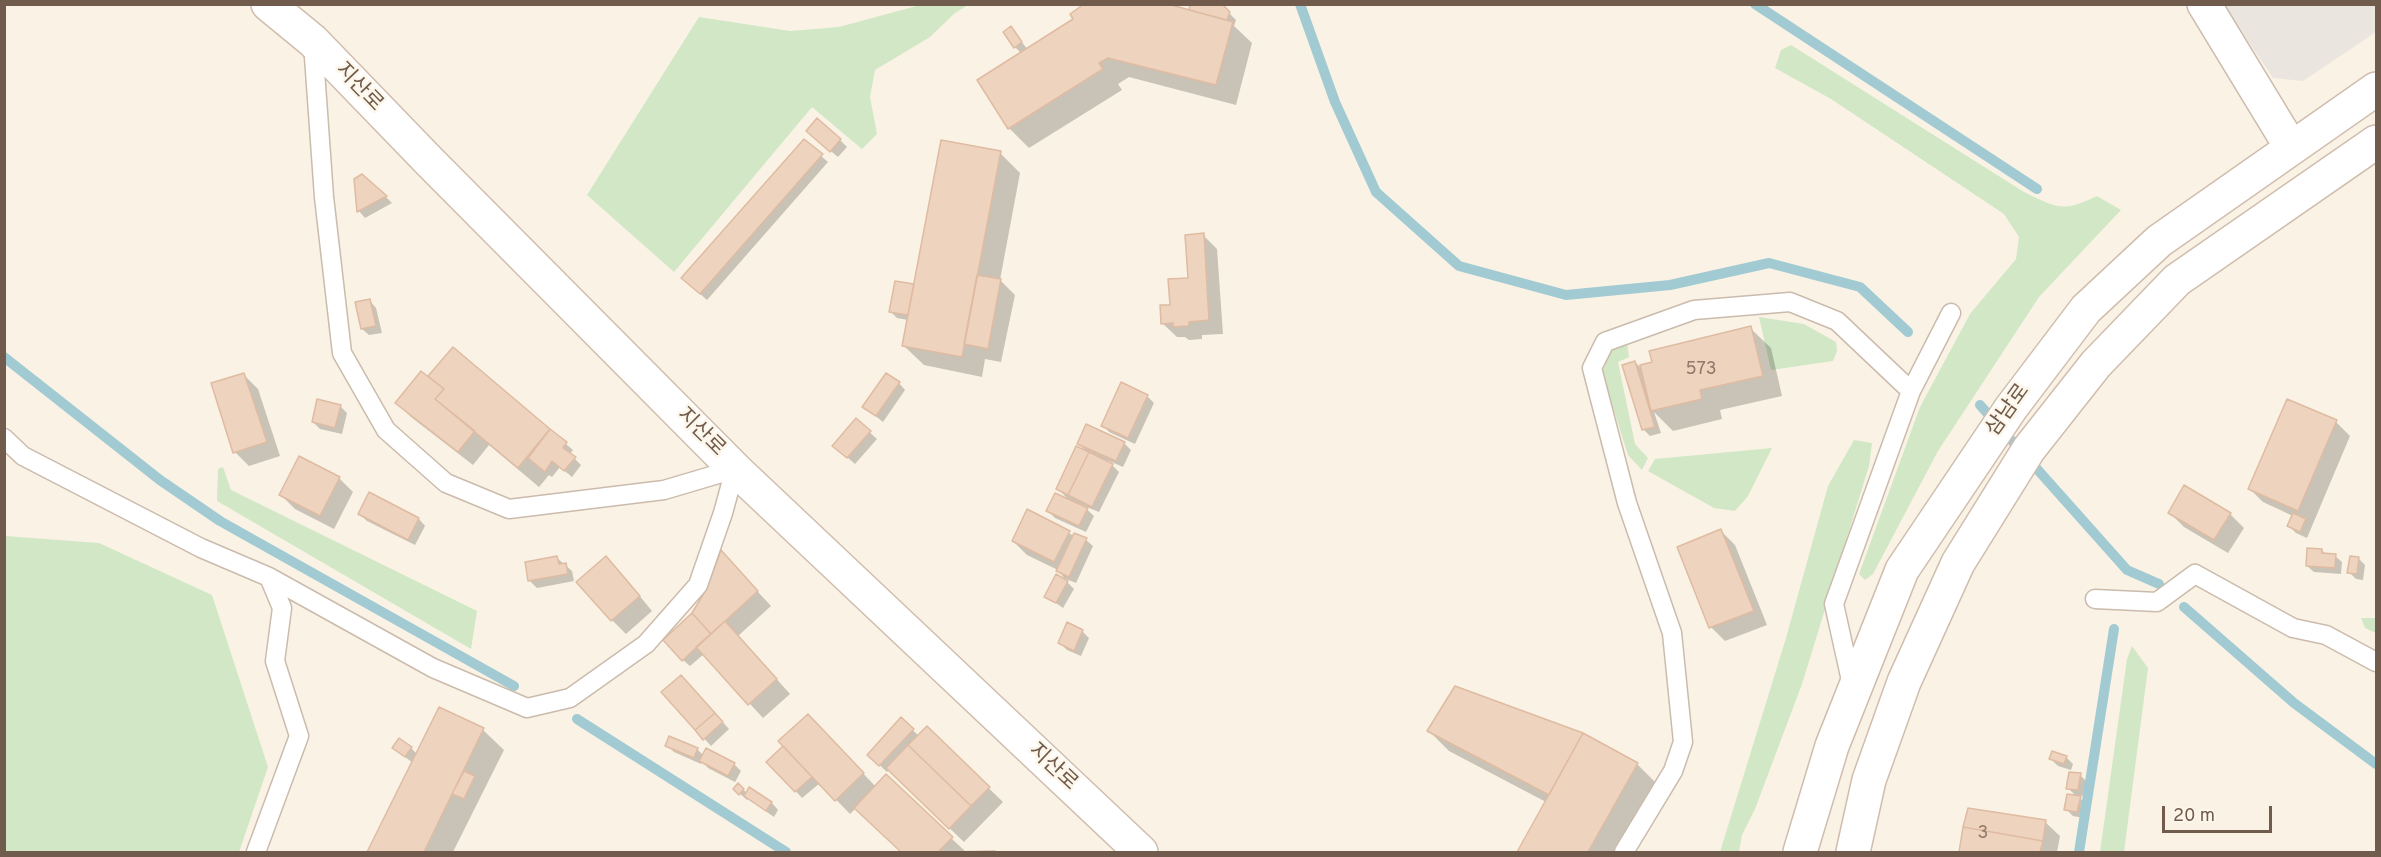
<!DOCTYPE html>
<html>
<head>
<meta charset="utf-8">
<style>
	body { margin:0 }
	#map { position:relative; width:2381px; height:857px; overflow:hidden; background:#faf3e5; font-family:Overpass,sans-serif }
	canvas { display:block }
	.frame { position:absolute; inset:0; border:6px solid #715b4c; pointer-events:none }
	.scale { position:absolute; left:2162px; top:806px; width:110px; height:27px; box-sizing:border-box; border:3px solid #715b4c; border-top:0; padding-left:8px; font-size:18px; line-height:21px; white-space:nowrap; color:#715b4c; -webkit-text-stroke:4px #fdf7eb; paint-order:stroke }
</style>
</head>
<body>
<div id="map">
<canvas width="2381" height="857"></canvas>
<div class="frame"></div>
<div class="scale">20 m</div>
</div>
<script>
const ctx = document.querySelector('canvas').getContext('2d');
ctx.lineJoin = 'round';
function fill(path, color) {
  ctx.fillStyle = color;
  ctx.fill(path, 'evenodd');
}
function stroke(path, color, width, dash) {
  ctx.strokeStyle = color;
  ctx.lineWidth = width;
  ctx.lineCap = dash ? 'butt' : 'round';
  ctx.setLineDash(dash || []);
  ctx.stroke(path);
}
function label(font, color, halo, rows, align = 'center') {
  ctx.font = font + ' Overpass,"Noto Sans KR",sans-serif';
  ctx.lineWidth = 5;
  ctx.setLineDash([]);
  ctx.textBaseline = 'middle';
  ctx.strokeStyle = halo;
  ctx.fillStyle = color;
  for (const [text, x, y, turn = 0] of rows) {
    ctx.save();
    ctx.translate(x, y);
    ctx.rotate((+turn || 0) * Math.PI / 180);
    ctx.textAlign = isNaN(turn) ? turn : align;
    if (halo) ctx.strokeText(text, 0, 0);
    ctx.fillText(text, 0, 0);
    ctx.restore();
  }
}
const industrial = new Path2D(`
	M2224 5H2376V32L2303 81 2273 78Z`);
const green = new Path2D(`
	M920 5H968L955 13 930 37 875 70 870 97 877 134 862 149 812 107 674 272 587 195 699 17 790 31 839 27Z
	M1791 45 2024 192C2057 208 2062 213 2097 196L2121 210 2039 297 1938 451 1873 574 1865 580 1859 574 1920 407 1970 314 2016 259 2019 237 2004 214 1831 99 1775 68 1781 50Z
	M1759 317 1804 324 1836 342 1837 351 1833 361 1771 370Z
	M1627 343 1629 357 1618 362 1635 444 1648 458 1642 470 1628 455 1602 373 1612 347Z
	M1854 440 1872 443 1869 466 1802 684 1755 809 1742 835 1739 852H1720L1786 638 1828 486Z
	M1772 448 1748 496 1735 511 1714 508 1648 471 1655 459Z
	M223 467 231 490 477 611 471 649 217 501 218 469Z
	M5 536 99 543 212 595 268 767 239 852H5Z
	M2361 618H2376V633L2365 628Z
	M2132 646 2148 668 2124 852H2100L2127 659Z`);
const shadow = new Path2D(`
	M1220 4 1236 20 1234 26 1252 43 1236 105 1129 77 1118 84 1122 90 1029 148 1009 128 1022 54 1015 47 1011 28 1028 50 1194 14Z
	M815 138 840 140 847 147 838 157Z
	M804 141 828 162 707 300 690 285Z
	M1000 153 1020 173 1000 280 1015 295 1001 362 985 359 982 377 924 365 903 345 908 320 897 318 890 311 915 286Z
	M356 180 386 197 392 203 365 218 359 211Z
	M1203 235 1217 249 1223 334 1202 335V339L1189 340 1185 337H1177L1162 323 1189 279Z
	M370 301 376 308 382 333 369 335 362 329Z
	M1750 328 1771 348 1782 396 1720 410 1722 419 1673 431 1654 412 1661 433 1650 436 1643 429 1635 362 1643 370Z
	M453 349 573 450 570 454 581 465 572 477 560 467 552 477 549 475 539 487 489 445 473 465 411 417 397 403 433 382Z
	M244 375 258 389 280 456 249 466 235 452Z
	M899 383 905 390 883 422 864 407Z
	M1147 396 1154 403 1135 444 1109 432 1103 425Z
	M340 406 347 413 342 434 320 429 313 422Z
	M856 420 877 439 855 464 841 452Z
	M2336 422 2350 436 2307 538 2296 533 2289 526 2293 516 2263 502 2249 488Z
	M1124 443 1131 450 1123 467 1107 460 1119 472 1099 512 1082 505 1094 516 1086 532 1055 518 1048 511 1070 501 1058 489 1088 453 1079 444Z
	M339 478 353 492 334 529 295 509 281 495Z
	M370 494 419 519 425 526 415 545 367 521 360 514Z
	M1028 511 1074 536 1086 540 1093 546 1076 583 1064 578 1058 570 1027 555 1013 541Z
	M2170 513 2230 514 2244 528 2228 553 2184 527Z
	M1721 531 1735 545 1767 625 1725 641 1711 627Z
	M2322 550 2326 555 2335 556 2342 562 2341 574 2314 572 2307 566Z
	M557 558 572 571 574 581 537 588 530 581 527 564Z
	M2358 558 2365 565 2363 580 2356 579 2349 572Z
	M734 566 771 606 738 636 790 694 763 718 704 654 690 666 683 660 694 613Z
	M620 572 652 611 626 634 612 620Z
	M1067 582 1074 589 1063 608 1046 596Z
	M1082 631 1089 638 1081 656 1067 650 1060 643Z
	M688 684 729 729 711 746 663 693Z
	M440 709 483 730 504 750 453 852H369L413 763 393 748H411L417 754Z
	M901 719 919 736 927 728 1003 802 964 842 889 770 887 772 869 755Z
	M822 730 876 787 951 838 966 852H902L856 808 850 814 820 783 802 798 769 762Z
	M1429 731 1637 764 1657 784 1619 852H1518L1546 802 1449 751Z
	M667 745 697 749 704 756 734 764 741 771 735 782 708 768 702 761 701 764 674 752Z
	M2066 757 2073 764 2071 770 2058 766 2051 759Z
	M2080 775 2087 782 2085 796 2077 795 2087 805 2084 818 2073 816 2066 809 2077 797 2068 788Z
	M738 785 747 793 750 789 772 803 778 810 774 817 748 799 747 800 735 789Z
	M2045 822 2060 836 2057 852H1960L1965 827Z`);
const stream = new Path2D(`
	M1300 4 1335 102 1376 192 1459 266 1566 295 1670 285 1769 263 1860 287 1908 332
	M1755 4 2037 189
	M4 357 160 480 220 521 514 686
	M1980 405 2127 570 2159 584
	M2184 607 2294 703 2376 764
	M577 719 786 852
	M2079 852 2114 629`);
const building = new Path2D(`
	M1084 4H1168L1233 22 1216 85 1108 58 1099 63 1103 69 1008 129 977 80 1073 19 1070 14Z
	M1190 4H1222L1230 12 1227 20 1189 10Z
	M1011 26 1022 42 1014 48 1003 32Z
	M817 118 841 139 830 152 806 131Z
	M804 139 823 154 700 294 681 278Z
	M941 140 1001 151 962 357 902 346Z
	M362 174 387 196 357 212 354 179Z
	M1204 233 1209 320 1189 322V326L1173 327V323L1161 324 1160 305H1170L1168 279 1188 278 1185 235Z
	M977 275 1001 279 988 349 964 344Z
	M895 281 914 284 908 315 889 312Z
	M370 299 376 326 361 329 355 302Z
	M1751 326 1763 376 1700 390 1702 399 1651 411 1640 365 1652 362 1649 351Z
	M453 347 550 429 518 468 435 399 444 389 428 376Z
	M1635 361 1655 427 1642 430 1622 365Z
	M421 371 444 389 435 399 475 431 458 452 395 403Z
	M244 373 267 442 233 453 211 383Z
	M886 373 900 382 876 416 862 407Z
	M1121 382 1148 395 1128 438 1101 426Z
	M317 399 341 405 335 428 312 422Z
	M2287 399 2337 420 2298 511 2248 489Z
	M856 418 871 431 847 458 832 446Z
	M1086 424 1125 442 1116 461 1077 444Z
	M550 429 567 442 563 448 576 457 564 471 552 461 545 472 528 458Z
	M1076 446 1089 452 1068 495 1056 489Z
	M1089 452 1113 464 1092 507 1068 495Z
	M299 456 340 477 320 516 279 495Z
	M2184 485 2231 513 2214 540 2168 513Z
	M369 492 419 518 408 540 358 514Z
	M1055 493 1088 508 1079 526 1046 511Z
	M1027 509 1070 531 1054 562 1012 541Z
	M2293 513 2306 519 2300 532 2287 526Z
	M1721 529 1754 611 1709 628 1677 547Z
	M1074 533 1087 538 1069 577 1056 571Z
	M2307 548 2322 549V553L2336 554 2335 568 2306 566Z
	M721 550 758 591 711 634 692 613 707 588Z
	M557 556 559 564 566 563 568 574 528 581 525 562Z
	M606 556 640 596 611 621 576 582Z
	M2350 556 2359 557 2357 574 2347 573Z
	M1056 574 1068 581 1056 603 1044 597Z
	M692 613 711 634 682 661 663 640Z
	M725 621 777 679 748 705 696 647Z
	M1067 622 1083 630 1074 651 1058 643Z
	M681 675 715 713 695 730 661 692Z
	M1455 686 1583 733 1549 795 1427 731Z
	M439 707 484 728 424 852H367Z
	M715 713 723 722 703 740 695 730Z
	M808 714 864 773 835 801 778 741Z
	M901 717 914 729 879 766 867 755Z
	M927 726 990 787 971 806 908 745Z
	M1583 733 1638 763 1588 852H1517Z
	M669 736 698 748 694 758 665 746Z
	M399 738 412 747 405 757 392 748Z
	M908 745 971 806 949 829 886 768Z
	M783 746 812 777 795 792 766 762Z
	M706 748 735 763 728 776 699 761Z
	M2052 751 2067 756 2064 764 2049 759Z
	M464 771 475 776 464 799 452 794Z
	M2069 772 2081 773 2078 790 2066 789Z
	M886 774 953 837 938 852H901L854 808Z
	M738 783 744 789 739 795 733 789Z
	M749 787 772 802 766 811 744 796Z
	M2067 794 2081 796 2077 812 2064 810Z
	M1968 808 2046 820 2043 841 1963 827Z
	M1963 827 2043 841 2040 852H1959Z
	M995 851V852H947Z`);
const lane = new Path2D(`
	M313 43 324 197 342 353 386 430 446 483 509 509 664 490 735 469
	M4 438 23 456 201 548 269 577 282 608 275 661 299 736 256 852
	M269 577 433 668 527 708 570 698 646 644 698 585 723 513 735 469
	M2095 599 2157 602 2195 574 2293 628 2326 635 2376 662
	M1852 685 1834 604 1911 391 1951 313
	M1624 852 1673 771 1683 742 1672 633 1627 503 1592 368 1605 342 1694 310 1790 302 1837 321 1911 391`);
const street = new Path2D(`
	M2204 4 2291 147`);
const secondary = new Path2D(`
	M268 4 313 41 429 161 735 469 1141 852
	M1800 852 1832 746 1902 570 2011 408 2086 309 2159 241 2376 89
	M1853 852 1869 780 1904 682 1958 563 2029 449 2096 364 2177 280 2376 142`);
const numberNames = [
	["573",1701,370],
	["3",1983,834]
];
const streetNames = [
	["지산로",358,88,46],
	["삼남로",2009,411,-54],
	["지산로",700,433,45],
	["지산로",1052,768,43]
];
fill(industrial, '#eae5df');
fill(green, '#d1e7c5');
fill(shadow, '#0003');
stroke(stream, '#a2cad3', 10);
fill(building, '#eed3bf');
stroke(building, '#dfbba1', 1.5);
stroke(lane, '#cbbbac', 21);
stroke(street, '#cbbbac', 36);
stroke(secondary, '#d0bdad', 36);
stroke(lane, '#fff', 18);
stroke(street, '#fff', 33);
stroke(secondary, '#fff', 33);
label('18px', '#907969', null, numberNames);
label('21px', '#715b4c', '#fdf7eb', streetNames);
</script>
</body>
</html>
